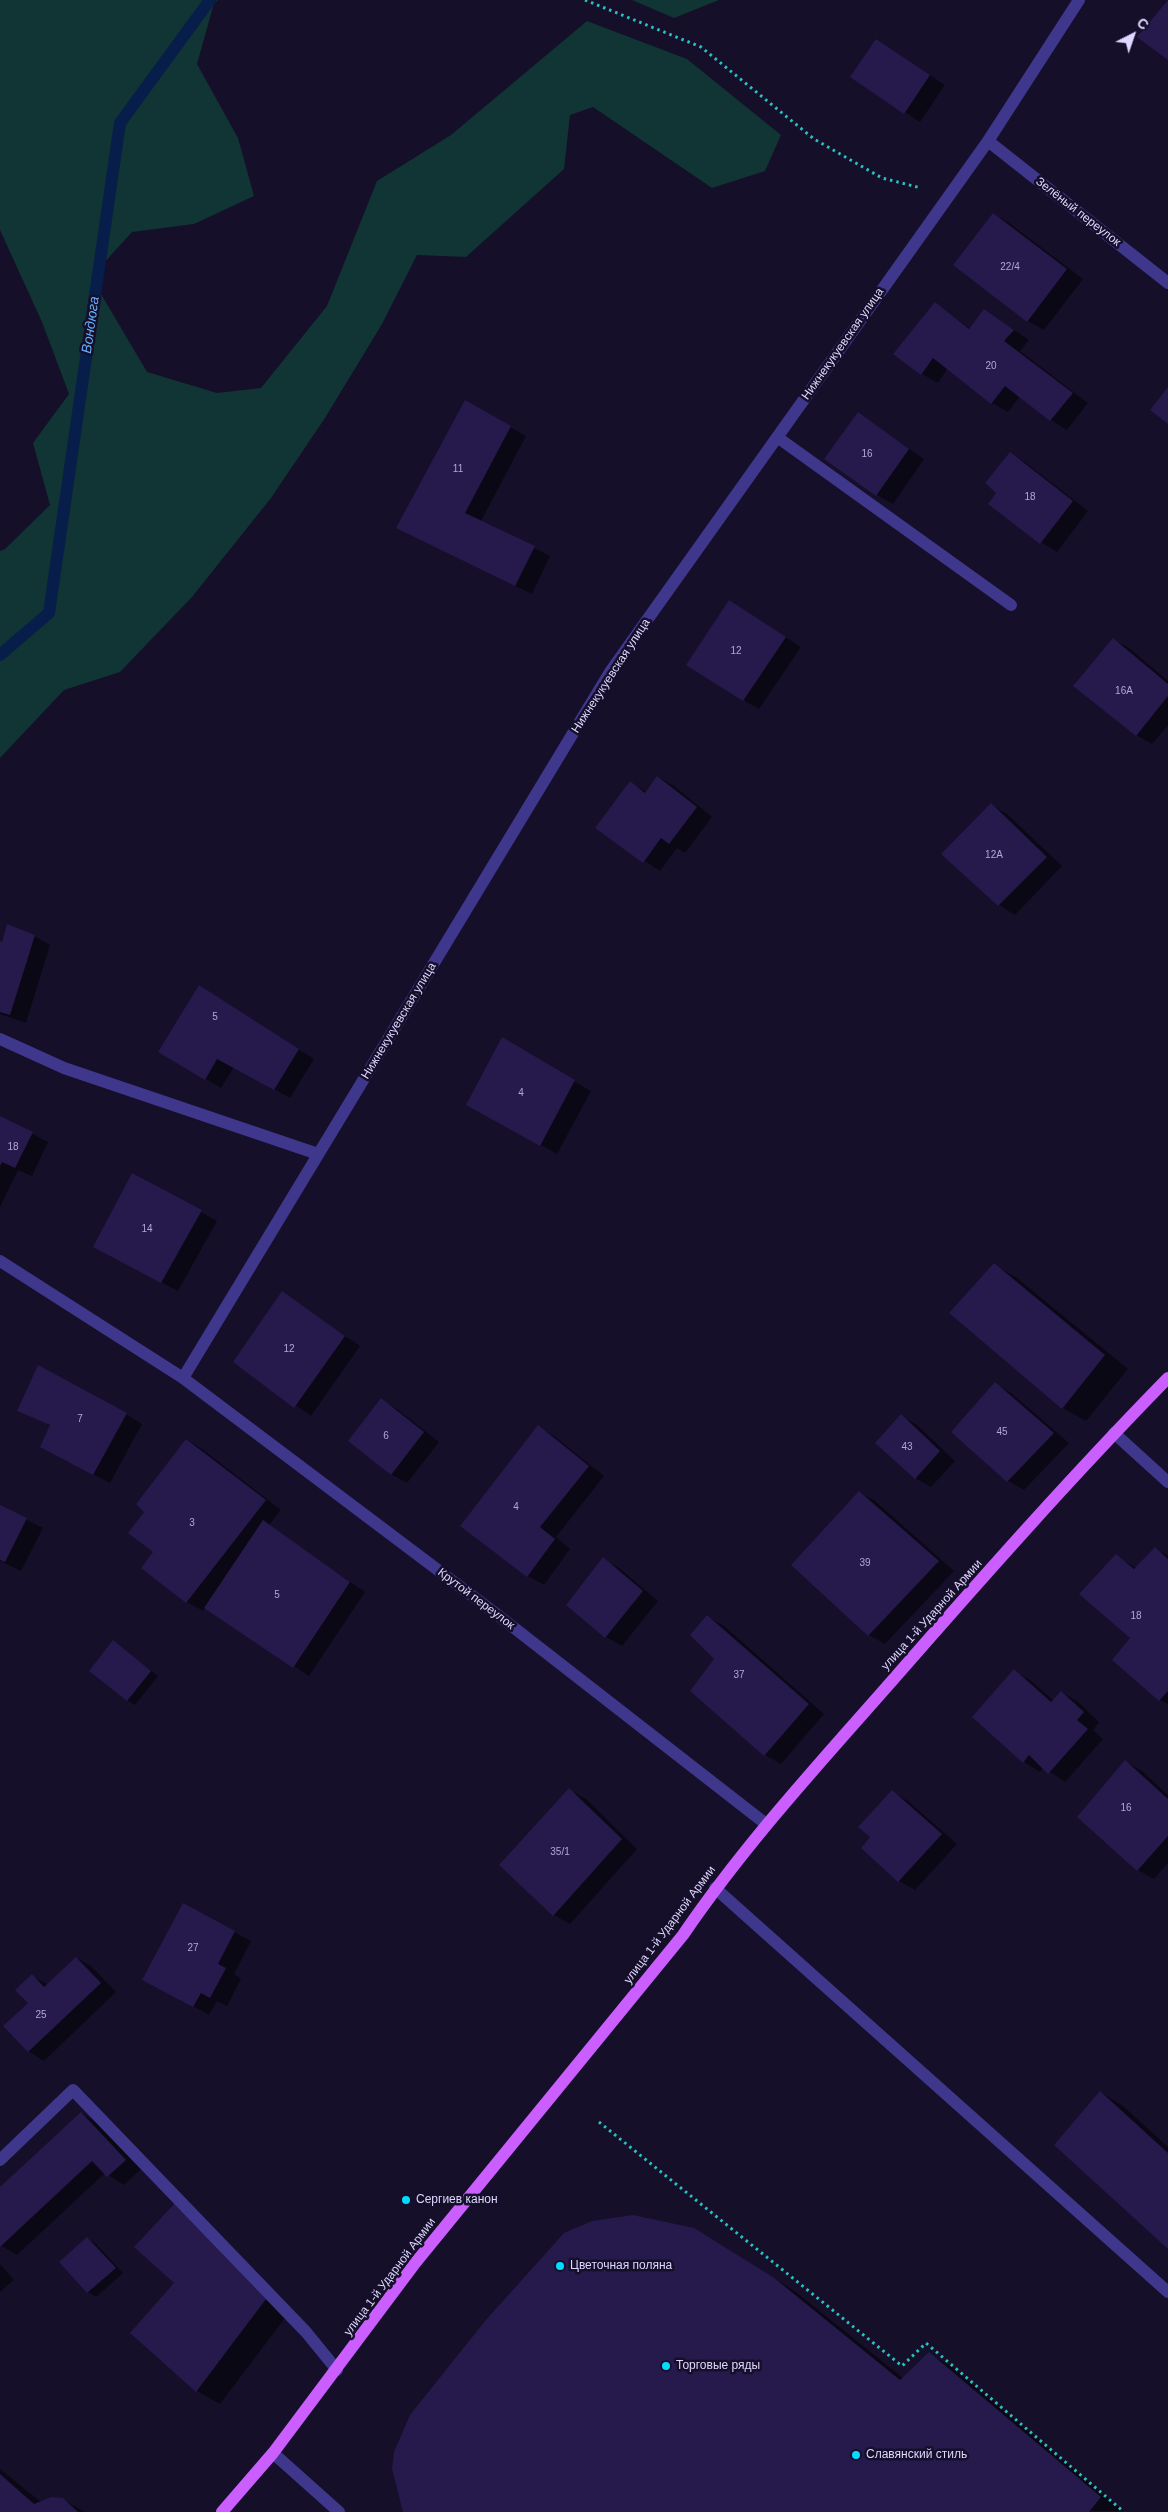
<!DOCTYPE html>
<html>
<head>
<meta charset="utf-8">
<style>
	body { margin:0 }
	#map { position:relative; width:1168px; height:2512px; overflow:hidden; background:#150f2a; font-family:Helvetica,sans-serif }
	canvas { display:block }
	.north { position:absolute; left:1108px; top:10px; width:50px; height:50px; -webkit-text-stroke:4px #150f2a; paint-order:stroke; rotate:41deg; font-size:14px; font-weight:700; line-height:20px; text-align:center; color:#ded7ff }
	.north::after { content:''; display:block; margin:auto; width:18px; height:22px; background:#ded7ff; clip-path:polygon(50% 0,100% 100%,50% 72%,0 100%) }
</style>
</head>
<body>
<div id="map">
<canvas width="1168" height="2512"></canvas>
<div class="north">С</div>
</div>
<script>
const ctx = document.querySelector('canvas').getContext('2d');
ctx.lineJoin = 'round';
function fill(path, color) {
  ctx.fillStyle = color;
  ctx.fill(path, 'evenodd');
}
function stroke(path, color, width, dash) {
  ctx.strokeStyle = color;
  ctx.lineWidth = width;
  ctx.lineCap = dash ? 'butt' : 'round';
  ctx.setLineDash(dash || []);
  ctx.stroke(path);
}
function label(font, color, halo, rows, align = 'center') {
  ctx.font = font + ' Helvetica,sans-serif';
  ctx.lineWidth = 5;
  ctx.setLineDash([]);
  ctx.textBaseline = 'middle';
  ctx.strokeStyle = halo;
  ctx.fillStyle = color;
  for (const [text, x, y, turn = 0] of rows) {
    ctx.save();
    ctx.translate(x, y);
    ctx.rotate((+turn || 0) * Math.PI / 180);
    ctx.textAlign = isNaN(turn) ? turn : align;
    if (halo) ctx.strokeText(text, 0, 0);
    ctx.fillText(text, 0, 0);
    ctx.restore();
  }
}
const green = new Path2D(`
	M0 0H218L214 3 197 64 238 138 254 196 194 224 132 232 91 277 147 372 217 393 261 388 327 306 377 181 451 135 587 21 687 59 781 135 765 171 712 188 593 107 570 115 564 169 466 257 417 255 382 324 325 418 271 498 192 597 120 672 64 690 0 758V551L5 549 50 505 33 443 69 394 42 322 0 230Z
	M632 0H719L674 18Z`);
const shadow = new Path2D(`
	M892 50 945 85 920 122 851 77Z
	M993 214 1009 223 1083 279 1044 330 1028 321Z
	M935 304 971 329 985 310 1029 340 1020 351 1088 403 1067 430 1051 420 1020 396 1008 412 992 403 948 368 938 383 922 374Z
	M858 414 924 459 893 504 877 495Z
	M510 427 526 436 481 521 550 556 532 594 398 528Z
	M1011 454 1026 463 1088 511 1057 552 1041 542 998 493Z
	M730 602 801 647 759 709 743 700Z
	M1113 639 1129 648 1168 681V725L1152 744 1136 735Z
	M658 777 674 786 712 817 685 853 677 848 660 871 596 828 631 783 647 792Z
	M991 805 1007 814 1062 866 1015 915 999 905 943 854Z
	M34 936 50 945 26 1023 0 1014V942Z
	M216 996 314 1059 290 1098 234 1067 221 1088 160 1052Z
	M502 1039 591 1091 557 1154 484 1113Z
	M0 1117 48 1142 32 1176 18 1170 0 1207Z
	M132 1175 217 1221 178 1291 110 1256Z
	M994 1265 1017 1278 1128 1369 1086 1421 1063 1408Z
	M282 1293 360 1346 311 1416 234 1362Z
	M995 1384 1011 1393 1069 1443 1024 1490 1008 1481Z
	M381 1400 397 1409 439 1442 407 1483 391 1474Z
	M19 1410 126 1414 142 1424 110 1483 41 1447 51 1426Z
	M901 1416 917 1425 955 1461 931 1487 915 1478Z
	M538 1427 554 1436 604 1476 556 1537 570 1549 544 1585 528 1576Z
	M187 1440 202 1449 281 1510 269 1525 365 1592 309 1676 206 1607 203 1611 187 1602 143 1568 155 1552 146 1512Z
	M859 1492 875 1501 954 1571 885 1644 869 1635 792 1565Z
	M0 1506 43 1528 21 1571 0 1561Z
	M1155 1548 1168 1556V1704L1160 1700 1131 1638 1116 1556 1136 1568Z
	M603 1559 619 1568 658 1601 622 1646 606 1637 568 1605Z
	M708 1617 724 1626 824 1714 781 1764 765 1755 716 1658Z
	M113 1642 158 1676 135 1705 127 1700Z
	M1014 1671 1030 1680 1054 1701 1061 1692 1077 1701 1099 1722 1093 1730 1103 1739 1065 1782 1043 1767 1040 1772 1024 1762 974 1717Z
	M1126 1762 1142 1771 1168 1795V1863L1154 1879 1138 1870 1078 1817Z
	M570 1790 586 1799 637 1849 570 1924 554 1915 500 1865Z
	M892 1792 908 1801 957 1844 915 1890 899 1881Z
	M183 1904 251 1941 234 1974 241 1979 227 2006 217 2001 209 2015 158 1987Z
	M77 1958 92 1967 116 1992 44 2061 28 2051 32 1976 48 1985Z
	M1100 2092 1123 2106 1168 2147V2248Z
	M82 2113 97 2123 141 2169 124 2185 105 2173 17 2255 0 2245V2189Z
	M175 2205 288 2314 220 2404 197 2391Z
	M87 2238 95 2243 123 2273 96 2297 88 2292 61 2262Z
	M718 2243 796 2292 903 2378 929 2354 952 2367 1124 2511 404 2512Z
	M0 2264 14 2280 0 2292Z
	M0 2469 41 2502 62 2499 85 2512H0Z`);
const stream = new Path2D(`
	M0 655 49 613 120 123 210 0`);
const building = new Path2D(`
	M1168 0V60L1137 37Z
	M876 39 930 75 904 114 850 77Z
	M993 213 1067 269 1027 322 953 265Z
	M935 302 969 329 984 309 1014 330 1004 341 1073 393 1050 421 1005 386 991 404 933 358 921 375 893 354Z
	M1168 387V424L1150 410Z
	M465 400 511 426 465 513 535 546 515 586 396 528Z
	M858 412 909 449 876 496 824 459Z
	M1010 452 1073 501 1040 544 988 504 996 493 985 483Z
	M729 600 786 637 743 701 686 665Z
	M1113 638 1168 684V696L1136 736 1073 686Z
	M657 776 697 807 669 844 661 838 643 863 595 828 630 781 645 793Z
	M991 803 1047 857 998 906 941 854Z
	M7 924 35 935 10 1015 0 1012V941L2 942Z
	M199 985 299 1049 274 1090 217 1059 205 1080 158 1052Z
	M502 1037 575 1080 540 1146 466 1105Z
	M0 1116 33 1132 15 1168 2 1162 0 1166Z
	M132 1173 202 1210 161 1283 93 1247Z
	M994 1263 1105 1355 1062 1409 949 1313Z
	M282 1291 345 1336 294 1408 233 1362Z
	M38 1365 127 1413 93 1475 40 1447 50 1425 17 1411Z
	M995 1382 1054 1433 1007 1482 951 1432Z
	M381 1398 424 1432 391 1475 348 1441Z
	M901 1414 940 1451 915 1479 875 1443Z
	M538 1425 589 1466 540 1527 555 1539 527 1577 460 1526Z
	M186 1439 266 1500 186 1603 141 1568 153 1552 128 1533 144 1512 136 1504Z
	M859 1491 939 1561 868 1636 791 1565Z
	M0 1505 27 1518 5 1562 0 1560Z
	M263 1520 350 1582 293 1668 204 1608Z
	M1155 1547 1168 1559V1691L1159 1701 1112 1660 1130 1638 1079 1594 1116 1554 1134 1569Z
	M603 1557 643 1591 605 1638 566 1605Z
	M707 1615 809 1704 764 1756 690 1691 714 1659 690 1635Z
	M113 1640 151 1671 127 1701 89 1671Z
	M1014 1669 1051 1702 1061 1691 1084 1712 1077 1720 1088 1729 1048 1774 1029 1755 1023 1763 972 1717Z
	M1125 1760 1168 1799V1836L1137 1871 1077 1817Z
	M569 1788 622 1839 553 1916 499 1865Z
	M892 1790 942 1834 898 1882 861 1848 870 1837 858 1827Z
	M183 1903 235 1931 218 1964 226 1968 210 1998 201 1993 193 2007 142 1980Z
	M76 1957 101 1983 28 2052 3 2026 28 2003 15 1990 32 1974 44 1987Z
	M1100 2091 1168 2153V2249L1054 2145Z
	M81 2112 126 2160 107 2177 92 2161 0 2247V2187Z
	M175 2203 266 2299 196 2392 130 2333 174 2283 134 2247Z
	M633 2215 694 2228 773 2277 900 2380 929 2352 1101 2497 1089 2512H403L392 2469 394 2452 410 2415 485 2321 564 2233 592 2221Z
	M87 2237 116 2268 87 2293 59 2262Z
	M0 2474 34 2504 51 2497 63 2498 78 2512H0Z`);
const path = new Path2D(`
	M585 0 701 47 814 139 882 178 921 188
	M599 2122 902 2366 926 2343 1124 2512`);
const minor = new Path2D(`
	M988 141 1168 283
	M777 437 1011 605
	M0 1039 64 1068 318 1154
	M0 1261 183 1378 495 1613 766 1824
	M183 1378 610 672 988 141 1079 0
	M1114 1433 1168 1482
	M715 1888 1168 2292
	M0 2160 73 2090 306 2332 337 2370
	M273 2453 339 2512`);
const major = new Path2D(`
	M222 2512 273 2453 416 2262 683 1935C745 1844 819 1764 891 1682 981 1579 1072 1476 1168 1378`);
const markers = [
	[406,2200,5,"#03dbff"],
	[560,2266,5,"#03dbff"],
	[666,2366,5,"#03dbff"],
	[856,2455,5,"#03dbff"]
];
const numberNames = [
	["22/4",1010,267],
	["20",991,366],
	["16",867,454],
	["11",458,469],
	["18",1030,497],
	["12",736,651],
	["16А",1124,691],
	["12А",994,855],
	["5",215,1017],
	["4",521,1093],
	["18",13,1147],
	["14",147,1229],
	["12",289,1349],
	["7",80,1419],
	["45",1002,1432],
	["6",386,1436],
	["43",907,1447],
	["4",516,1507],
	["3",192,1523],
	["39",865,1563],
	["5",277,1595],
	["18",1136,1616],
	["37",739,1675],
	["16",1126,1808],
	["35/1",560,1852],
	["27",193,1948],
	["25",41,2015]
];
const streetNames = [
	["Зелёный переулок",1078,212,38],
	["Нижнекукуевская улица",843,344,-55],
	["Нижнекукуевская улица",611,676,-57],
	["Нижнекукуевская улица",399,1021,-59],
	["Крутой переулок",476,1599,37],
	["улица 1-й Ударной Армии",932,1615,-48],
	["улица 1-й Ударной Армии",670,1925,-53],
	["улица 1-й Ударной Армии",390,2277,-53]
];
const poiNames = [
	["Сергиев канон",416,2200],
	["Цветочная поляна",570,2266],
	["Торговые ряды",676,2366],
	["Славянский стиль",866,2455]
];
const waterNames = [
	["Вондюга",91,325,-82]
];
fill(green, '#113434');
fill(shadow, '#0007');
stroke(stream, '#071d4a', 12);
fill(building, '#26194c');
stroke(path, '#28c2c0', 3, [2.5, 4]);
stroke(minor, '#3e378c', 12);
stroke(major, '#ca5eff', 12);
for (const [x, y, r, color] of markers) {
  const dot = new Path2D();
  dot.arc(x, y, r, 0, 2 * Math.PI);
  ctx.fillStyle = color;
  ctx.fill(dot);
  stroke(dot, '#150f2a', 2);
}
label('10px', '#b0a8d2', null, numberNames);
label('12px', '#ded7ff', '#150f2a', streetNames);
label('12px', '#ded7ff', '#150f2a', poiNames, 'left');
label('italic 14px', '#65b1ff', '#150f2a', waterNames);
</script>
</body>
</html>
